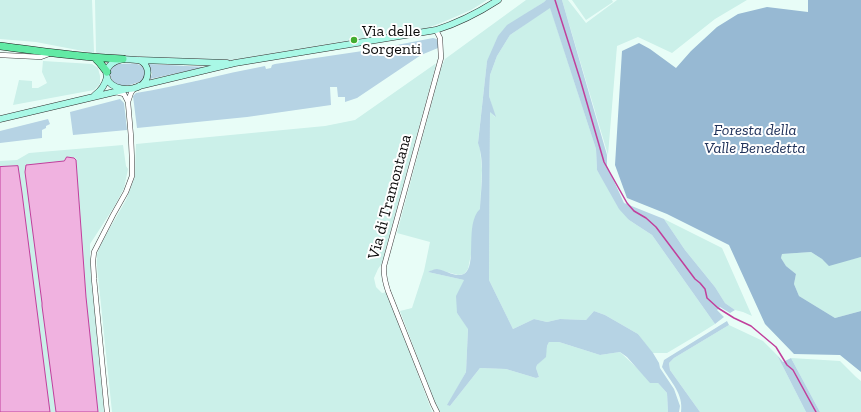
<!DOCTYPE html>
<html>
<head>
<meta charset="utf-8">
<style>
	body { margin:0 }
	canvas { display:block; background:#e8fdf7 }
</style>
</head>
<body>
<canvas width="861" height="412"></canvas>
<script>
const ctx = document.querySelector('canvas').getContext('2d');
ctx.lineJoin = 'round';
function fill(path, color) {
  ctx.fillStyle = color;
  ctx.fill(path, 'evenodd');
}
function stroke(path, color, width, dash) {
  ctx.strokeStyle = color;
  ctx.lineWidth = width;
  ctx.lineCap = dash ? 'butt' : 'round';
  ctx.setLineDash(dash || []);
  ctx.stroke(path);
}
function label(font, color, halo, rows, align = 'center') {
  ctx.font = font + ' "Zilla Slab",serif';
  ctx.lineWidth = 4;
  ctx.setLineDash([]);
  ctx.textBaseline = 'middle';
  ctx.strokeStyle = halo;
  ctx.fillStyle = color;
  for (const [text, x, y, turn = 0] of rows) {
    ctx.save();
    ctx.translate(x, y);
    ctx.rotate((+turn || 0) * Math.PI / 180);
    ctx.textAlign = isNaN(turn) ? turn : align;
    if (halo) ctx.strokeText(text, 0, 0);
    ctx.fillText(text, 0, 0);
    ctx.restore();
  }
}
const farmland = new Path2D(`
	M0 0H92L94 52 93 55 88 52 36 42 0 39Z
	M95 0H487L471 10 441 23 416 32 357 39 231 60 99 55 96 52Z
	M526 0H546L544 2 530 11 487 61 478 142 480 149 482 170 480 209 468 269 464 274 458 275 436 269 428 272 464 280 457 313 468 328 466 372 448 405 450 406 480 368 506 369 536 378 539 377 536 368 537 365 545 357 547 346 549 342H559L600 355 620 352 638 369 658 383 667 393 668 412H439L437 409 400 311 412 308 424 271 430 242 397 233 441 68 445 59Z
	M562 0H568L586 23 617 0H747L715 19 672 53 638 37 617 46 608 155Z
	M572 0H612L613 2 586 20Z
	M550 7 596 149 597 170 629 220 652 235 715 324 699 334 667 353H652L638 334 605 315 594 311 586 320 560 319 547 322 534 319 513 329 489 280 490 111 495 117 489 96 490 75 497 56 510 35Z
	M43 61 92 64 98 68 100 76V84L94 90 13 105 19 80 32 81V88H38L47 83 42 72Z
	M435 64 436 65 382 263 378 269 374 278 376 287 382 293 387 292 431 409 432 412H112L97 266V255L99 248 103 240 126 200 135 176 136 144 325 126 355 120Z
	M123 145 126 166 128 169 124 188 114 207 90 244V255L104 412H0V161L17 160 29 153Z
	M664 219 722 248 752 316 743 312 735 310 725 303 715 287 685 250Z
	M811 252 822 259 829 265 861 257V311L835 318 799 296 794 284 796 274 786 266 781 258 782 254Z
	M729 325 763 341 777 355 806 412H700L670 370 669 363 674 358Z
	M791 358 840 361 856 377 861 381V412H820Z`);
const green = new Path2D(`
	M546 0H562L607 155V166L624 203 664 219 685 250 715 287 725 303 735 310 730 313 720 307 717 310 724 317 715 324 652 235 629 220 619 209 597 170 596 149 550 8 510 35 497 56 490 75 489 96 496 117 490 112 489 280 513 329 534 319 547 322 560 319 586 320 594 311 605 315 638 334 653 353 659 363 660 368 674 389 680 406 679 412H668L667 393 658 383H650L627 357 620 352 600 355 559 342H549L547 346 546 357 537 365 536 368 539 377 536 378 506 369 480 368 450 406 447 405 466 372 468 329 457 313 456 296 464 280 428 272C430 271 434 269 437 269 445 270 456 278 464 274 478 266 464 224 480 209 481 189 485 162 478 143L487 61 498 36 507 25 544 2Z
	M433 38 437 39 438 44V48L421 55 357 98 345 102V97H338L337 87H330L331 105 247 117 137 128 133 96 136 93C179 86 222 74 265 66L266 69 271 68 272 65 275 64 376 49Z
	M118 64C124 64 131 63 137 64 145 66 149 76 141 81 139 82 136 83 133 84 121 87 111 87 110 72L113 66Z
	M149 64 205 67 150 79 152 74Z
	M120 99 124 103 127 130 73 135 70 112Z
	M48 119 50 124 46 126V128L42 130V138L0 143V131Z
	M727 321 729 325 674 358 669 363 670 370 700 412H681C684 394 670 381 662 367L664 360Z
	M777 355 783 362 791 358 820 412H806Z`);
const forest = new Path2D(`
	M808 0H861V257L829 266 822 259 811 252 782 254 781 258 786 266 796 274 794 284 799 296 835 318 861 311V372L840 355 794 354 765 324 729 245 667 214 627 198 615 165 622 51 639 43 650 49 676 68 691 51 717 27 738 14 767 7 808 12Z`);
const water = new Path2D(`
	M67 157 74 158 76 160 86 297 98 412H56L42 306V303L25 172 26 165 64 161Z
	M18 166 22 193 50 412H0V167Z`);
const stream = new Path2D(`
	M555 0 580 79 604 162 627 203 634 211 646 218 656 227 695 279 700 283 705 289 707 298 718 308 734 318 751 326 776 347 787 365 793 370 816 412`);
const minor = new Path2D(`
	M436 30 440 38 441 58 384 266C383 275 385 282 388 291L433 404 437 412
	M0 55 41 57 49 54
	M116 92 124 94 128 102
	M107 412 94 279 93 261 94 252 113 215 126 192 132 176V161L131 137 128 102 131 93 135 87`);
const secondary = new Path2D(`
	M123 59C128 60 136 59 141 61 151 67 149 81 140 86 130 91 111 90 107 78 104 67 113 61 123 59Z
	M139 60 227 63
	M139 86 235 63 436 30C458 23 478 13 498 0
	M95 95C102 90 105 85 107 77
	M0 119 127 89`);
const trunk = new Path2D(`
	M0 46C41 51 81 58 123 59
	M95 58 100 63 107 72`);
const markers = [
	[354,40,4,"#43ad2f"]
];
const poiNames = [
	["Via delle",362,31],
	["Sorgenti",362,49]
];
const parkNames = [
	["Foresta della",755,130],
	["Valle Benedetta",755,148]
];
const streetNames = [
	["Via di Tramontana",390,197,-75]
];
fill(farmland, '#cbf0e9');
fill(green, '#b6d3e4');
fill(forest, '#97b9d3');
fill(water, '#f0b2e0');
stroke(water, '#c13f9c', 1);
stroke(stream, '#c13f9c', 1.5);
stroke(minor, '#3d3d3d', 5.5);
stroke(secondary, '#2c2c2c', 7);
stroke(trunk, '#1b1b1b', 8);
stroke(minor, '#fff', 4.5);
stroke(secondary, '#a9f8e6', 6);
stroke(trunk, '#62eaa5', 7);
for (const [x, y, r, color] of markers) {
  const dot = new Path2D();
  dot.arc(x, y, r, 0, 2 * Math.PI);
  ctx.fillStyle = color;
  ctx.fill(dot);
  stroke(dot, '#fff', 1.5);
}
label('16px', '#0a0a0a', '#fff', poiNames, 'left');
label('italic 16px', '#21335b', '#fff', parkNames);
label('16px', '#0a0a0a', '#fff', streetNames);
</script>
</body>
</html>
